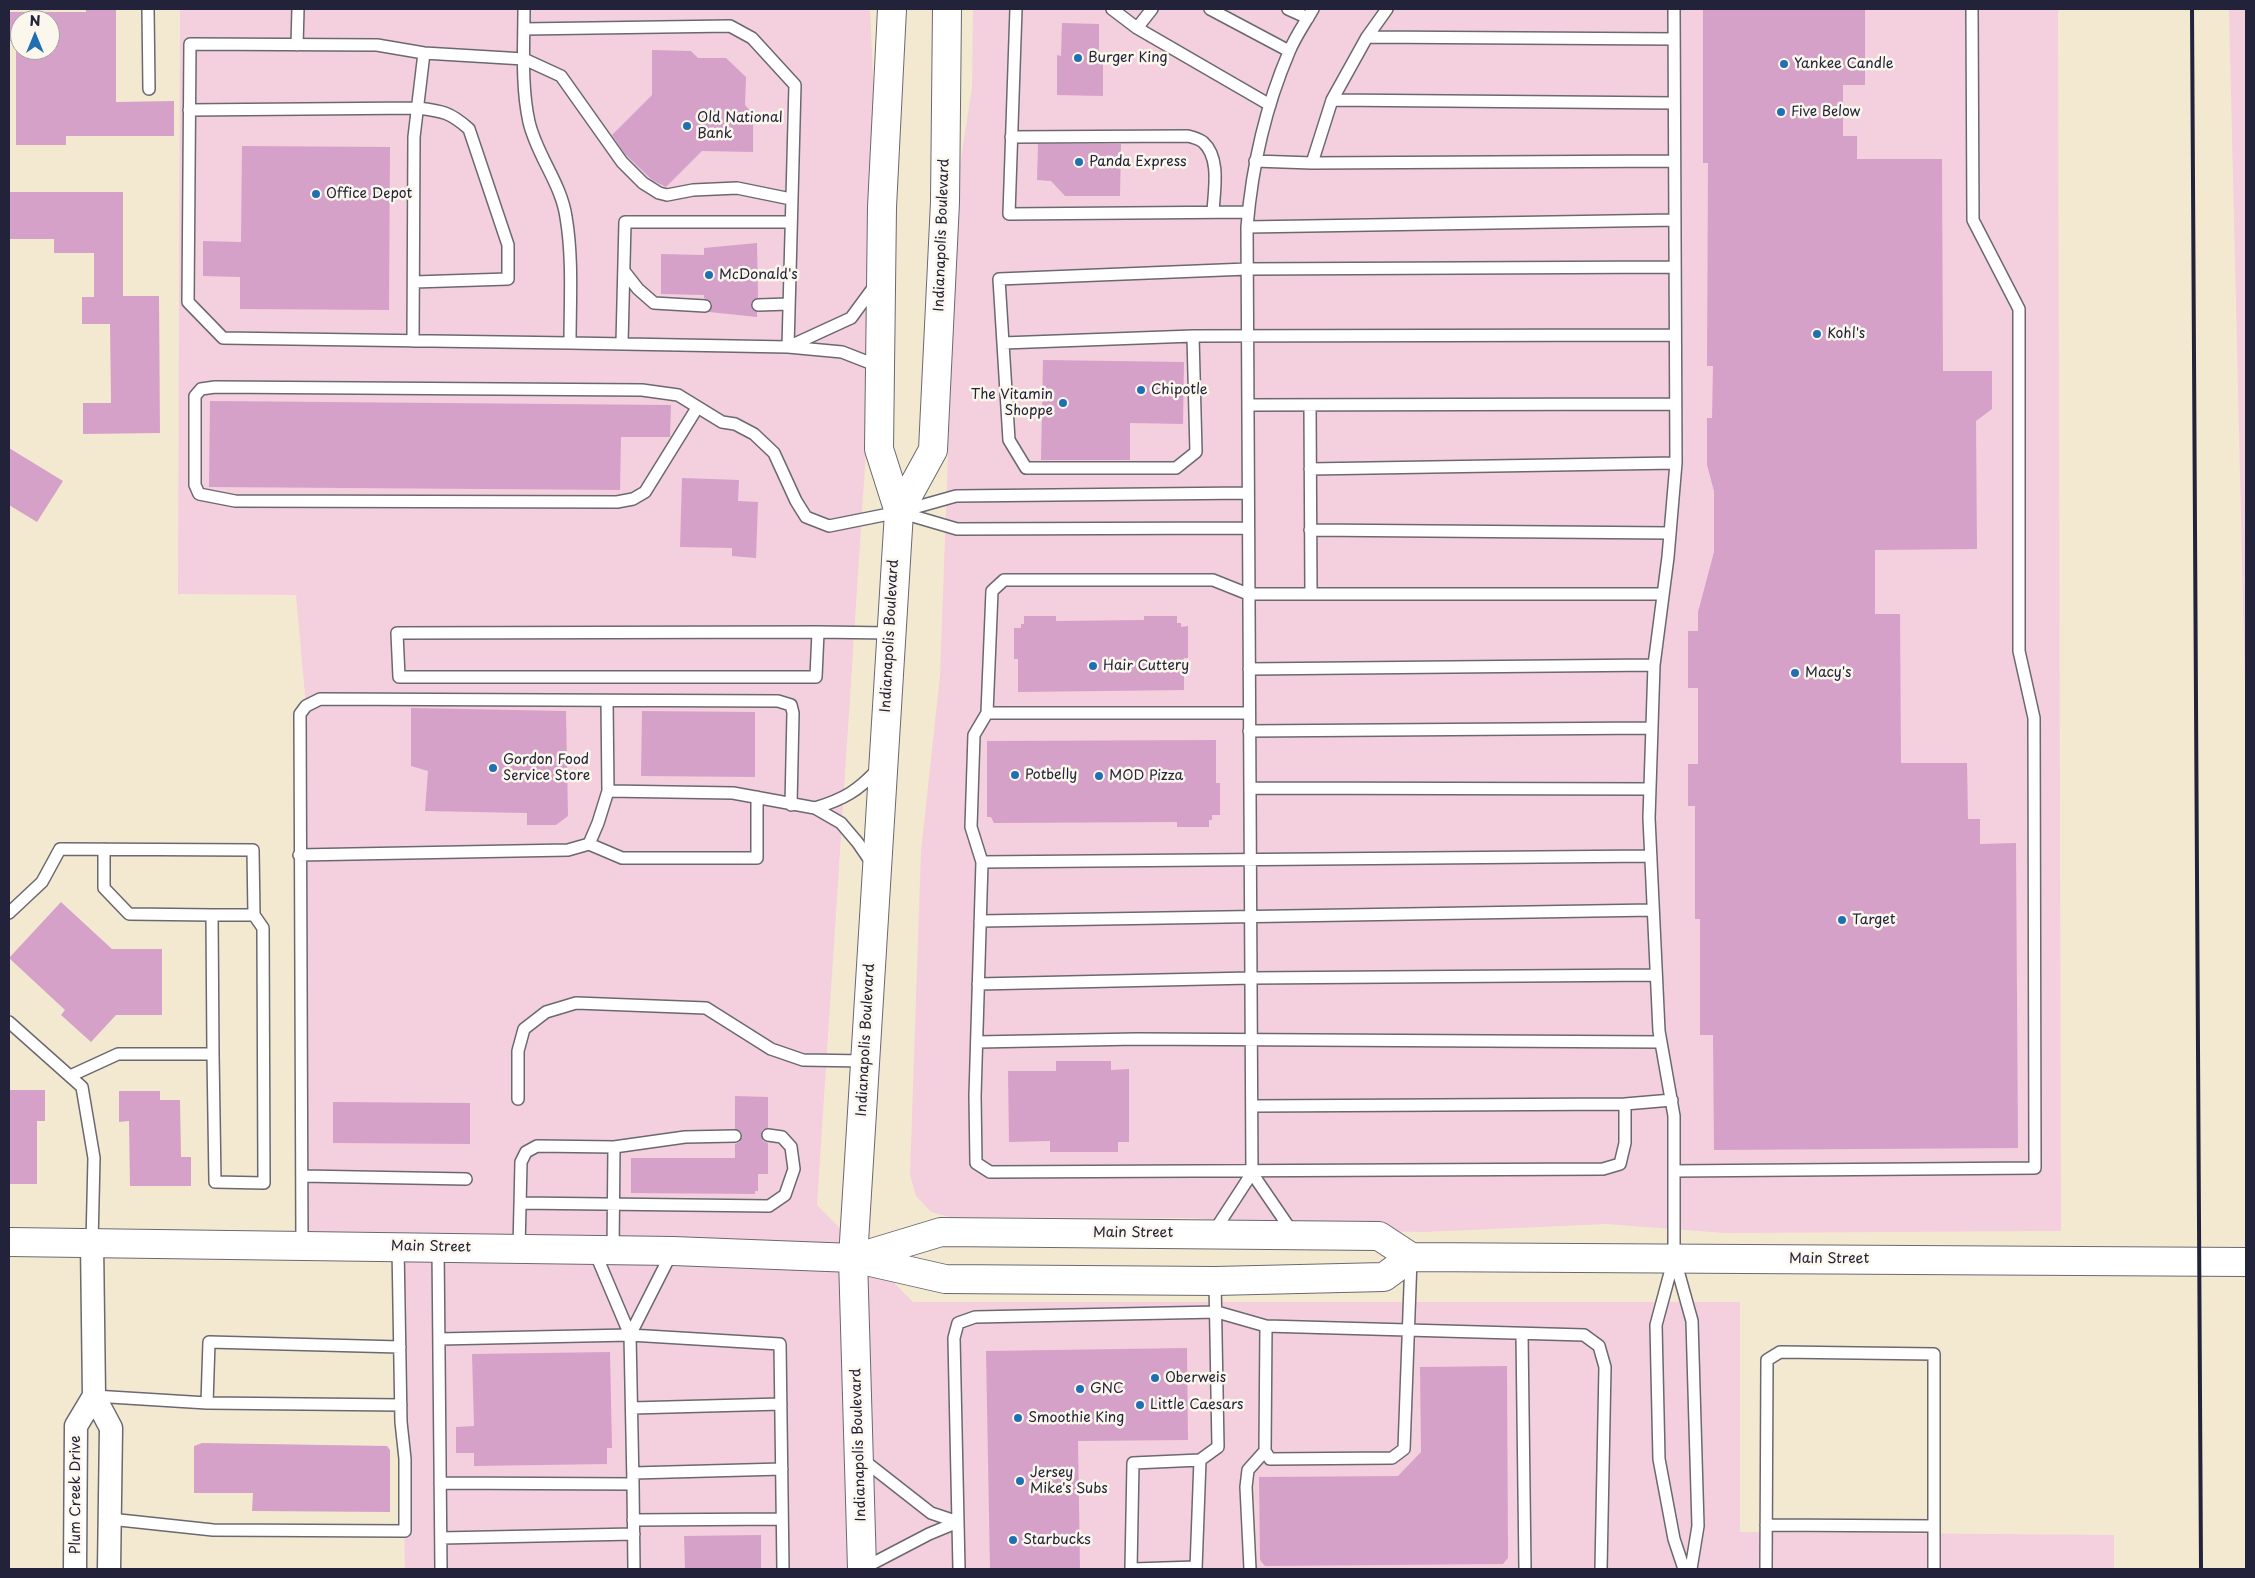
<!DOCTYPE html>
<html>
<head>
<meta charset="utf-8">
<style>
	body { margin:0 }
	#map { position:relative; width:2255px; height:1578px; overflow:hidden; background:#f3e9d1; font-family:"Playpen Sans",sans-serif }
	canvas { display:block }
	.frame { position:absolute; inset:0; border:10px solid #22223b; pointer-events:none }
	.north { position:absolute; left:10px; top:10px; width:50px; height:50px; box-sizing:border-box; background:#fbf7ec; border:1px solid #a4a2a5; border-radius:50%; rotate:0deg; font-size:14px; font-weight:700; line-height:20px; text-align:center; color:#22223b }
	.north::after { content:''; display:block; margin:auto; width:18px; height:22px; background:#1f6fb2; clip-path:polygon(50% 0,100% 100%,50% 72%,0 100%) }
</style>
</head>
<body>
<div id="map">
<canvas width="2255" height="1578"></canvas>
<div class="frame"></div>
<div class="north">N</div>
</div>
<script>
const ctx = document.querySelector('canvas').getContext('2d');
ctx.lineJoin = 'round';
function fill(path, color) {
  ctx.fillStyle = color;
  ctx.fill(path, 'evenodd');
}
function stroke(path, color, width, dash) {
  ctx.strokeStyle = color;
  ctx.lineWidth = width;
  ctx.lineCap = dash ? 'butt' : 'round';
  ctx.setLineDash(dash || []);
  ctx.stroke(path);
}
function label(font, color, halo, rows, align = 'center') {
  ctx.font = font + ' "Playpen Sans",sans-serif';
  ctx.lineWidth = 5;
  ctx.setLineDash([]);
  ctx.textBaseline = 'middle';
  ctx.strokeStyle = halo;
  ctx.fillStyle = color;
  for (const [text, x, y, turn = 0] of rows) {
    ctx.save();
    ctx.translate(x, y);
    ctx.rotate((+turn || 0) * Math.PI / 180);
    ctx.textAlign = isNaN(turn) ? turn : align;
    if (halo) ctx.strokeText(text, 0, 0);
    ctx.fillText(text, 0, 0);
    ctx.restore();
  }
}
const built = new Path2D(`
	M180 9H870L880 235 817 1205 913 1302H1740V1532L2114 1535V1569H405L398 1247 303 1246 306 706 296 595 178 594Z
	M973 9H2058L2061 1231 1724 1233 1606 1224 1425 1232 1311 1230 1194 1218 950 1217 931 1212 916 1196 910 1175 921 851 940 676 958 177 972 88Z
	M2229 9H2246V729Z`);
const building = new Path2D(`
	M86 9H116V102L174 101V136H66V145H16V41H9V12H86ZM20 20H50V50H20Z
	M1703 9H1865V85H1843V136H1857V159H1942L1943 371H1992V409L1976 421 1977 549 1875 550V614H1900L1901 763H1967L1968 819H1980V844L2016 843 2018 1148 1714 1150 1713 1035H1700V919H1695V806H1688V764H1698V688H1688V631H1698V612L1714 552V491L1707 465V418H1712L1713 366H1707L1708 163H1703Z
	M1062 23 1099 24V60L1103 61V96L1057 95V55L1061 56Z
	M652 50 691 51 698 58H726L746 77 745 105 753 114V152L702 151 666 187 652 180 625 154 612 135 652 95Z
	M1038 144H1121L1120 196H1065L1051 181 1037 180Z
	M242 146 390 147 389 310 240 309V277L203 276V241L241 242Z
	M9 192H123V296H159L160 433 83 434V403H111L110 324H82V297H94V253H54V239H9Z
	M757 243 758 298 754 299 751 305 752 309 757 312V317L709 312 712 303 704 298V295L661 294V254L704 255V248Z
	M1043 360 1184 362 1183 424 1130 423V460H1041Z
	M210 401 671 405 670 437H621L620 490 209 487Z
	M9 448 63 481 37 522 9 505Z
	M682 478 739 480 738 501 758 502 756 558 732 556V548L680 547Z
	M1024 616H1056V621L1144 620V616H1177V623H1181V627L1188 626V658H1184V690L1018 692V659H1014V628H1021V624H1024Z
	M411 708 566 711 568 816 556 825H527V813L425 811 428 771 411 766Z
	M642 711 755 712V777L641 776Z
	M1216 740V783H1220V815H1212V820H1209V827H1177V822L994 823 991 817H987V741Z
	M61 902 112 949H162V1015H116L91 1042 61 1015 65 1010 9 958Z
	M1056 1061H1111V1070L1129 1069V1142H1118V1152H1050V1141L1009 1142 1008 1071H1056Z
	M9 1090H45V1121H37V1184H9Z
	M119 1091H160V1100H180L181 1157H191V1186H130L129 1121 119 1122Z
	M735 1096 768 1097V1128L762 1130 761 1134 763 1141 768 1143V1174H758V1191H755V1194L631 1193V1158H735V1144L739 1142 742 1136 741 1132 735 1129Z
	M333 1102 470 1103V1144L333 1143Z
	M1187 1348 1188 1440 1078 1441 1080 1569H990L986 1351Z
	M610 1352 612 1448H607V1464L474 1466V1453H456V1427L474 1426 472 1354Z
	M1507 1366 1508 1558 1503 1564 1265 1566 1260 1560 1259 1477 1398 1476 1421 1452 1420 1367Z
	M202 1443 387 1446 390 1450V1512L252 1511 253 1493H194V1446Z
	M761 1535V1569H685L684 1536Z`);
const service = new Path2D(`
	M148 9 149 89
	M524 9C524 45 521 86 529 122 537 156 561 183 566 217 573 258 570 301 570 343L788 347 842 352 878 366
	M1016 9 1009 214 1248 212
	M1112 9 1137 28 1270 105
	M1210 9 1289 51
	M1288 9 1308 18
	M1674 9 1676 463 1668 557 1654 665 1649 818 1659 1031 1674 1116V1258L1656 1325 1659 1459 1674 1539 1684 1569
	M1137 28 1152 9
	M524 29 730 26 752 38 795 85 788 347
	M1367 37 1674 39
	M297 45 298 9
	M1332 100 1674 103
	M189 110 418 108C442 111 450 112 469 129L508 245V279L414 282
	M1011 137 1188 136C1192 137 1199 139 1203 142 1221 158 1214 191 1213 212
	M1255 161 1312 163 1332 100 1367 37 1387 9
	M1312 163 1674 161
	M1247 227 1675 220
	M1675 267 1247 269 999 279 1009 440 1026 468H1176L1196 452 1193 336 1675 335
	M624 271 638 289 654 303 705 306
	M758 305 789 304
	M413 341 414 137 424 53
	M570 343 223 338 188 302 190 44 377 45 424 53 524 59 561 76 622 162 643 183 659 193 667 195 693 190 737 188 791 199
	M622 343 625 222H790
	M1003 343 1193 336
	M790 346 851 318 876 284
	M1248 405 1675 404
	M1310 405 1311 594
	M697 408 645 492 633 499 617 502 235 501 199 494 195 485V396L201 389 215 387 642 390 678 395 722 422 735 424 754 434 774 453 796 501 806 517 829 526 899 512 956 496 1248 493
	M1310 469 1676 463
	M899 512 957 529 1248 528
	M1310 530 1670 533
	M1663 594H1248L1213 580H1004L992 591 987 713 974 735 971 827 982 862 975 1096 976 1163 990 1172 1603 1169 1620 1164 1625 1143V1104L1672 1100
	M818 632 397 633 399 677H816L818 632 890 633
	M1249 669 1654 665
	M607 701 608 791
	M987 713H1249
	M1249 731 1652 728
	M1250 788 1650 789
	M815 808C844 799 858 791 878 769
	M589 844 622 858H757V797
	M104 849V888L129 914 212 915 213 1054
	M299 855 568 850 589 844 598 823 608 791 733 793 815 808 841 823 858 843 873 865
	M982 862 1651 856
	M9 913 42 882 60 849 253 850 254 915 263 928 264 1183 215 1182 213 1054H118L70 1076
	M212 915H254
	M980 921 1653 910
	M978 984 1251 978 1656 975
	M9 1022 82 1087 94 1158 92 1243
	M977 1042 1137 1039 1661 1042
	M518 1099V1051L524 1029 546 1012 576 1003 706 1008 771 1049 803 1060 865 1061
	M1252 1106 1625 1104
	M1674 1171 2035 1168 2034 718 2019 651V309L1973 220 1972 9
	M1252 1173 1293 1233
	M302 1176 466 1179
	M520 1203 769 1206 785 1195 794 1169 791 1147 782 1137 768 1135
	M1213 1233 1252 1173 1247 227C1252 167 1265 108 1289 52 1295 37 1305 23 1313 9
	M302 1246 300 714 306 706 320 699 778 701 791 705 793 713 791 805
	M438 1247 441 1569
	M519 1249 521 1162 526 1152 537 1146 614 1147 685 1137 735 1136
	M613 1250 614 1147
	M1675 1260 1692 1321 1698 1526 1691 1569
	M1266 1326 1265 1451 1270 1459 1392 1458 1404 1449 1411 1259
	M1522 1334 1525 1569
	M630 1335 672 1252
	M439 1339 630 1335 780 1344 783 1569
	M94 1396 207 1403 209 1342 400 1347
	M207 1403 401 1405
	M632 1408 781 1404
	M862 1459 931 1513 958 1522
	M633 1473 782 1469
	M440 1483 633 1484 630 1335 594 1250
	M633 1484 634 1569
	M110 1519 213 1530 405 1531V1459L401 1422 398 1247
	M633 1520 782 1519
	M1766 1525 1934 1526
	M441 1538 634 1534
	M862 1569 929 1534 958 1522
	M959 1569 954 1338 958 1323 975 1317 1217 1312 1266 1326 1584 1335 1599 1346 1605 1367 1601 1569
	M1131 1569 1133 1463 1200 1460
	M1133 1569 1196 1567
	M1196 1569 1200 1460 1218 1447 1215 1281
	M1250 1569 1246 1487 1248 1470 1265 1451
	M1766 1569 1767 1360 1780 1352 1934 1354V1569`);
const minor = new Path2D(`
	M92 1243 94 1396 111 1428 109 1569
	M75 1569 76 1426 94 1396`);
const tertiary = new Path2D(`
	M9 1242 673 1251 853 1258 945 1279 1215 1281 1384 1277 1411 1257
	M855 1258 941 1232 1379 1236 1411 1257 2246 1262`);
const trunk = new Path2D(`
	M899 512 933 450 945 202 947 9
	M862 1569 853 1258 899 512 879 449 882 207 892 9`);
const rail = new Path2D(`
	M2192 9 2201 1569`);
const markers = [
	[1078,58,5,"#1f6fb2"],
	[1784,64,5,"#1f6fb2"],
	[1781,112,5,"#1f6fb2"],
	[687,126,5,"#1f6fb2"],
	[1079,162,5,"#1f6fb2"],
	[316,194,5,"#1f6fb2"],
	[709,275,5,"#1f6fb2"],
	[1817,334,5,"#1f6fb2"],
	[1141,390,5,"#1f6fb2"],
	[1063,403,5,"#1f6fb2"],
	[1093,666,5,"#1f6fb2"],
	[1795,673,5,"#1f6fb2"],
	[493,768,5,"#1f6fb2"],
	[1015,775,5,"#1f6fb2"],
	[1099,776,5,"#1f6fb2"],
	[1842,920,5,"#1f6fb2"],
	[1155,1378,5,"#1f6fb2"],
	[1080,1389,5,"#1f6fb2"],
	[1140,1405,5,"#1f6fb2"],
	[1018,1418,5,"#1f6fb2"],
	[1020,1481,5,"#1f6fb2"],
	[1013,1540,5,"#1f6fb2"]
];
const poiNames = [
	["Burger King",1088,58],
	["Yankee Candle",1794,64],
	["Five Below",1791,112],
	["Old National",697,118],
	["Bank",697,134],
	["Panda Express",1089,162],
	["Office Depot",326,194],
	["McDonald's",719,275],
	["Kohl's",1827,334],
	["Chipotle",1151,390],
	["The Vitamin",1053,395,"right"],
	["Shoppe",1053,411,"right"],
	["Hair Cuttery",1103,666],
	["Macy's",1805,673],
	["Gordon Food",503,760],
	["Service Store",503,776],
	["Potbelly",1025,775],
	["MOD Pizza",1109,776],
	["Target",1852,920],
	["Oberweis",1165,1378],
	["GNC",1090,1389],
	["Little Caesars",1150,1405],
	["Smoothie King",1028,1418],
	["Jersey",1030,1473],
	["Mike's Subs",1030,1489],
	["Starbucks",1023,1540]
];
const streetNames = [
	["Indianapolis Boulevard",942,235,-88],
	["Indianapolis Boulevard",890,636,-87],
	["Indianapolis Boulevard",866,1040,-87],
	["Main Street",1133,1233],
	["Main Street",431,1247,1],
	["Main Street",1829,1259],
	["Indianapolis Boulevard",859,1445,-92],
	["Plum Creek Drive",76,1495,-90]
];
fill(built, '#f4cfde');
fill(building, '#d6a1c9');
stroke(service, '#6b6870', 14);
stroke(minor, '#6b6870', 25);
stroke(tertiary, '#6b6870', 30);
stroke(trunk, '#6b6870', 30);
stroke(service, '#fff', 11);
stroke(minor, '#fff', 22);
stroke(tertiary, '#fff', 28);
stroke(trunk, '#fff', 28);
stroke(rail, '#22223b', 4);
for (const [x, y, r, color] of markers) {
  const dot = new Path2D();
  dot.arc(x, y, r, 0, 2 * Math.PI);
  ctx.fillStyle = color;
  ctx.fill(dot);
  stroke(dot, '#fbf7ec', 2);
}
label('14px', '#22223b', '#fbf7ec', poiNames, 'left');
label('14px', '#22223b', '#fbf7ec', streetNames);
</script>
</body>
</html>
